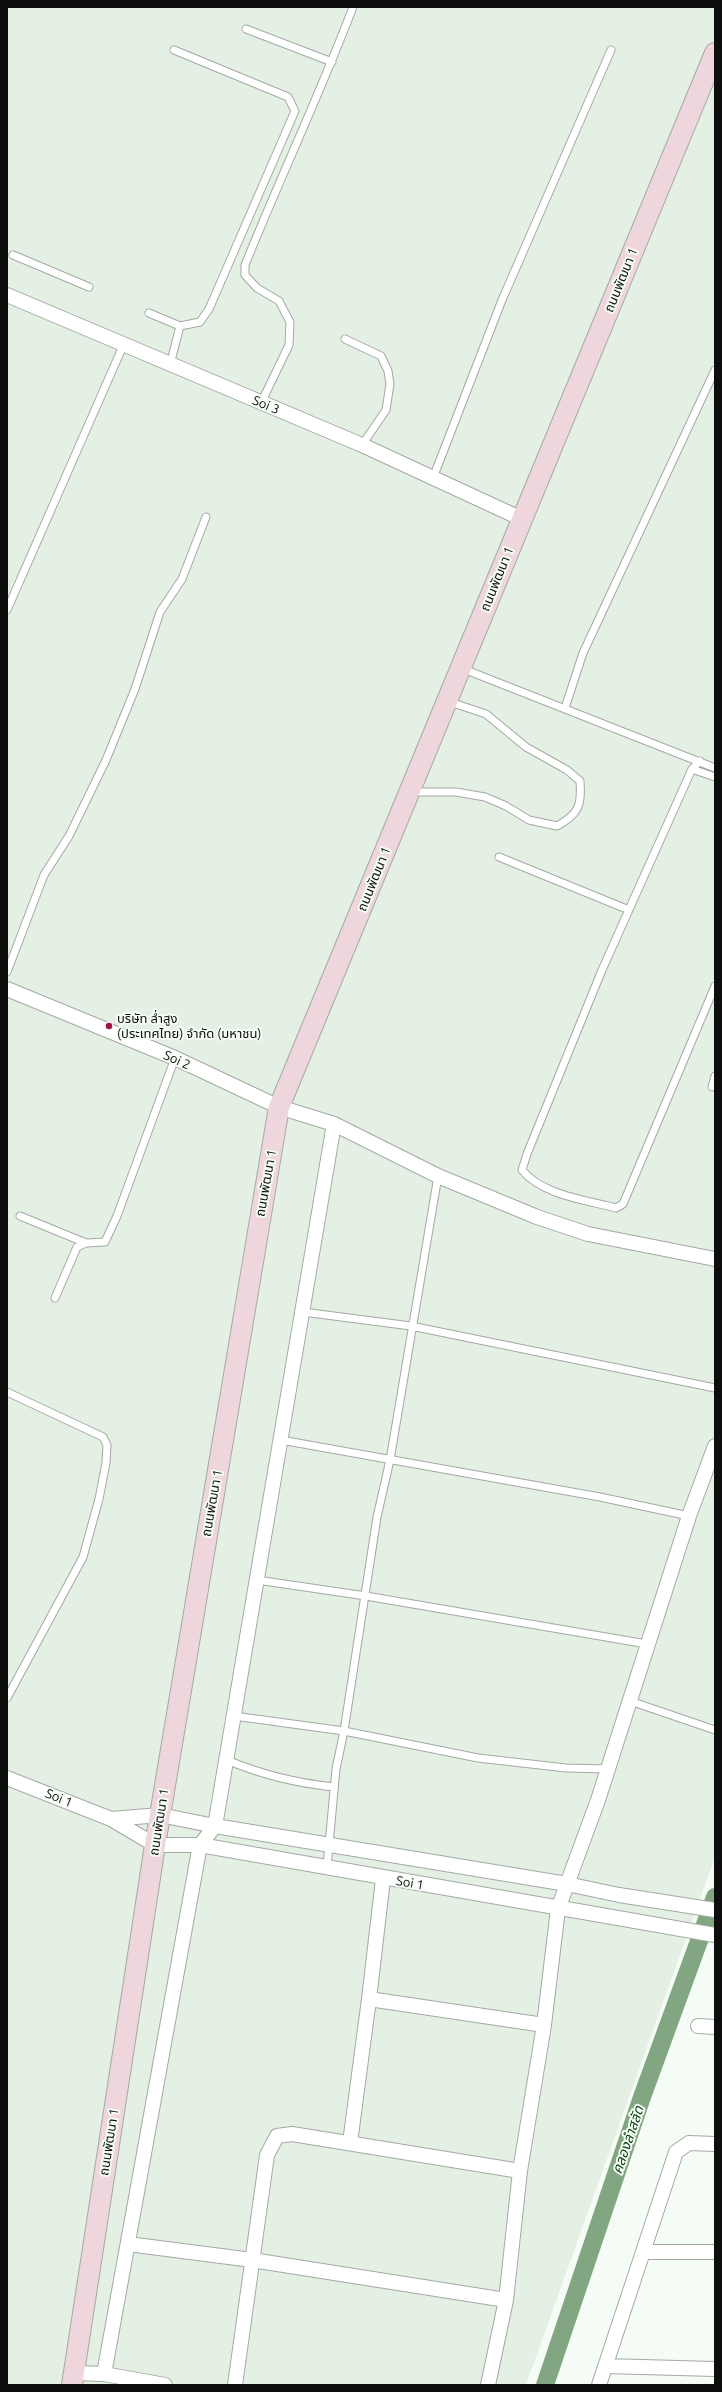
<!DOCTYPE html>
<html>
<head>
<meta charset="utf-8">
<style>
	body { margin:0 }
	#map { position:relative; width:722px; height:2392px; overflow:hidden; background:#f5fbf5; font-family:Ubuntu,sans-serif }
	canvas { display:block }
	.frame { position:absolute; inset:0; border:8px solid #0d0f0d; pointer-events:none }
</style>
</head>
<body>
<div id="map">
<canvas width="722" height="2392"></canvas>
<div class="frame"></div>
</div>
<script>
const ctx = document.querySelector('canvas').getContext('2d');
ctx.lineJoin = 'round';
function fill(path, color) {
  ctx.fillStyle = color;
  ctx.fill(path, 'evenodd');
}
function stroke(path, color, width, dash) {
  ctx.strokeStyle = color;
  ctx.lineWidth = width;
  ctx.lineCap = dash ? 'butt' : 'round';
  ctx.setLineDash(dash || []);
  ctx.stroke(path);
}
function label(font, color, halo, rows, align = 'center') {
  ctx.font = font + ' Ubuntu,"Noto Sans Thai",sans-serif';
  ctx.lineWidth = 4;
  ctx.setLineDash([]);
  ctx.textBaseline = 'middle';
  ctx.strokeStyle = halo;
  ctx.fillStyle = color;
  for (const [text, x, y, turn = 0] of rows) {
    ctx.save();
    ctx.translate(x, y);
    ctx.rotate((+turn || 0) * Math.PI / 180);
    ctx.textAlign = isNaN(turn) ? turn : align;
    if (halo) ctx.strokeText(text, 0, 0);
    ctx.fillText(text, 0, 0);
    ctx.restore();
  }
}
const built = new Path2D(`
	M7 7H715V1857L526 2385H7Z`);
const canal = new Path2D(`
	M545 2385 642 2097 715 1897`);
const service = new Path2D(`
	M246 29 332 62
	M13 255 89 287
	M149 313 180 326
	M345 339 381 356 388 371 390 384 386 410 362 445
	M170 365 180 326 200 322 209 309 295 111 288 97 174 50
	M261 403 289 345 290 322 279 301 257 288 245 275V265C280 178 320 94 353 7
	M433 478 502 300 611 50
	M7 610 123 346
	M461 668 715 768
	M565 708 583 653 715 370
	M700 761 692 769 602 970 527 1154 522 1170C542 1195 586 1200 616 1208L623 1204 715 986
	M692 769 715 777
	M410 792H456L485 797 506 806 529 820 557 826C579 814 582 805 580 781L567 770 526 747 486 714 447 701
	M499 857 629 910
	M7 972 44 875 69 836 106 760 135 689 160 612 182 579 206 517
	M712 1087 715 1076
	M20 1216 86 1243
	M55 1298 77 1247 86 1243 105 1242 117 1216 175 1058
	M303 1312 411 1326 715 1388
	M7 1392 103 1437 107 1445 106 1463 99 1499 83 1557 7 1698
	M281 1440 600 1497 689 1516
	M257 1580 366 1596 647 1644
	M630 1701 715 1730
	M234 1716 344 1731 478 1758 566 1768 607 1769
	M227 1760C262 1775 296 1783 334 1787
	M327 1866 336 1769 344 1731 377 1517 390 1460 438 1176`);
const minor = new Path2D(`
	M7 295 362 445 522 519
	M7 989 175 1058 279 1107 334 1124 438 1176 537 1217 588 1234 715 1259
	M7 1778 111 1819 155 1845H200L715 1935
	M111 1819 160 1815 215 1826 567 1884 619 1895 715 1910
	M369 1999 383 1879
	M698 2026 715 2027
	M350 2143 369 1999 544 2025
	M128 2244 252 2260 506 2300
	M643 2252H715
	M605 2366 715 2369
	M73 2373 104 2374 165 2385
	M104 2374 200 1845 215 1826 334 1124
	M235 2385 267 2155 277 2136 292 2134 520 2171
	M488 2385 506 2300 520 2171 544 2025 558 1909 598 1800 689 1516 715 1446
	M599 2385 676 2152 689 2143 715 2144`);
const secondary = new Path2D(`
	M72 2385 155 1845 279 1107 715 53`);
const markers = [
	[109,1026,4,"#a50f4b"]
];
const streetNames = [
	["ถนนพัฒนา 1",621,280,-68],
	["Soi 3",266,405,23],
	["ถนนพัฒนา 1",497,579,-68],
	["ถนนพัฒนา 1",374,879,-68],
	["Soi 2",177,1060,24],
	["ถนนพัฒนา 1",266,1183,-80],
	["ถนนพัฒนา 1",212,1503,-80],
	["Soi 1",59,1798,22],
	["ถนนพัฒนา 1",159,1822,-81],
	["Soi 1",410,1883,10],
	["ถนนพัฒนา 1",109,2142,-81]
];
const poiNames = [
	["บริษัท ล่ำสูง",117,1019],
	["(ประเทศไทย) จำกัด (มหาชน)",117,1034]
];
const waterNames = [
	["คลองลำสลัด",628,2140,-71]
];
fill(built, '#e4f0e4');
stroke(canal, '#82a682', 18);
stroke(service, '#a4a9a4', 9);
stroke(minor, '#a4a9a4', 16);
stroke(secondary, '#a4a9a4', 22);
stroke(service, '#fff', 7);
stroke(minor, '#fff', 14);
stroke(secondary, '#eed6dc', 20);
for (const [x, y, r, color] of markers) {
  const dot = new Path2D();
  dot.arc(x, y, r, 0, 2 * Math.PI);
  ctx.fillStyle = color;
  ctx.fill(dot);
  stroke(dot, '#f5fbf5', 1.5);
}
label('13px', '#0d0f0d', '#f5fbf5', streetNames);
label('13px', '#0d0f0d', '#f5fbf5', poiNames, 'left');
label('italic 14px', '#0b4313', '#f5fbf5', waterNames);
</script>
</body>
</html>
